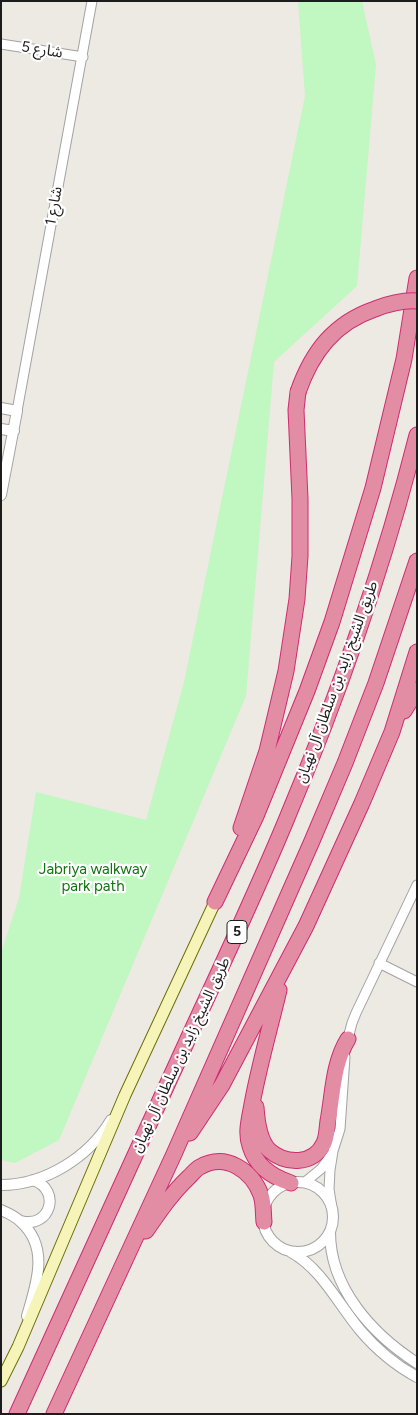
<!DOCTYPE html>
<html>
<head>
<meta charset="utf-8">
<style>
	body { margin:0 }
	#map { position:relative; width:418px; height:1415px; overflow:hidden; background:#ede9e3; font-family:Figtree,sans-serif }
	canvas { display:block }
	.frame { position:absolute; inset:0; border:2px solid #1c1c1c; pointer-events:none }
</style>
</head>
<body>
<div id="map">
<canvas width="418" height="1415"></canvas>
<div class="frame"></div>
</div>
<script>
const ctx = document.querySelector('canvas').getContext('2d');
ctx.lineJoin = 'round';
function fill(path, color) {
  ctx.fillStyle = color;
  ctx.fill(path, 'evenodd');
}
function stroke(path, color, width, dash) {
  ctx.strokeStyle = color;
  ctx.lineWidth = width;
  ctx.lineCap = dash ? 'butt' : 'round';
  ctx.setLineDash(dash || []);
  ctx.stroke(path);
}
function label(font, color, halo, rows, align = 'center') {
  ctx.font = font + ' Figtree,"Noto Sans Arabic",sans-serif';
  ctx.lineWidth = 4.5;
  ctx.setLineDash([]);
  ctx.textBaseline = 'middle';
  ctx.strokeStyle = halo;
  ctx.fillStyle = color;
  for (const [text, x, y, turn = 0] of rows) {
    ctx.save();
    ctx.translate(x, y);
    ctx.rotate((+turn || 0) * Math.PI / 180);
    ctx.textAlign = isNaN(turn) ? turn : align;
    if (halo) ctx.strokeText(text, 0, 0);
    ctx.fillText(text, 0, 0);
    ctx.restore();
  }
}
const park = new Path2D(`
	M298 1H362L376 65 357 286 274 362 246 696 59 1140 15 1163 1 1160V953L19 898 36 792 146 820 184 682 305 96Z`);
const minor = new Path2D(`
	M1 44 83 57
	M17 411 92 1
	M379 963 417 982
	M347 1042 352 1023 356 1013 417 885
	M305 1182 321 1169 331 1155
	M332 1208 329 1189 330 1170 333 1151 340 1129 345 1057`);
const tertiary = new Path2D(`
	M1 408 17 411 1 495
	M1 429 14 431
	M263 1217a35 35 0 1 1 70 0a35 35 0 1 1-70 0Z
	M1 1185C45 1185 89 1157 111 1120
	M1 1210C8 1213 16 1217 21 1222 50 1248 36 1285 27 1316
	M21 1221C50 1229 62 1190 33 1180
	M330 1232C330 1288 372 1334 417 1363
	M291 1252C322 1269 338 1304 360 1330 376 1349 395 1365 417 1377`);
const secondary = new Path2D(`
	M1 1381 18 1347 125 1095 215 902`);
const motorway = new Path2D(`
	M404 711 417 690
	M241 828 267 751 286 671 297 599 300 556V499L296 410 298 392
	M215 902 256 816 307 691 332 622 373 488 404 359 417 278
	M279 990C270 1028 259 1066 252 1104 250 1117 245 1132 250 1146 256 1166 272 1177 291 1183
	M256 1107C257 1122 259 1140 269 1150 286 1165 314 1165 324 1143 327 1137 327 1127 328 1121 333 1094 333 1063 348 1039
	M190 1133 222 1085 306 926 362 803 392 732 417 652
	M146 1231C159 1212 172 1193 189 1177 193 1173 196 1169 200 1167 226 1152 252 1171 261 1195 264 1204 263 1213 264 1222
	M17 1414C74 1290 130 1165 187 1041 221 967 256 893 287 818 339 694 384 566 417 435
	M54 1414 174 1154 312 841 345 763 376 683 417 561`);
const motorwayBridge = new Path2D(`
	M298 392C312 352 334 323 375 309 388 304 402 300 417 301`);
const shields = [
	[237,932,20]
];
const shieldNames = [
	["5",237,932]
];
const streetNames = [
	["شارع 5",42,50,9],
	["شارع 1",54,206,-80],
	["طريق الشيخ زايد بن سلطان آل نهيان",337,682,-70],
	["طريق الشيخ زايد بن سلطان آل نهيان",181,1055,-65]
];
const parkNames = [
	["Jabriya walkway",93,870],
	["park path",93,887]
];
fill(park, '#c1f7c0');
stroke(minor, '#a3a3a3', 11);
stroke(tertiary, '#a3a3a3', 12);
stroke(secondary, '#6c6e09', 13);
stroke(motorway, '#d02b72', 17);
stroke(minor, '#fff', 9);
stroke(tertiary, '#fff', 10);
stroke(secondary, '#f6f4b8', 11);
stroke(motorway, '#e28da4', 15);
stroke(motorwayBridge, '#d02b72', 17, []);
stroke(motorwayBridge, '#e28da4', 15);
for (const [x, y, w] of shields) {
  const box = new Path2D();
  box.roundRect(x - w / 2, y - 11.5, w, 23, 4);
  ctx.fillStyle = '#fff';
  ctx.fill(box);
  stroke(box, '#1c1c1c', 1);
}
label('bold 14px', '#1c1c1c', null, shieldNames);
label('15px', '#1c1c1c', '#fff', streetNames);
label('15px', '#107510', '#fff', parkNames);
</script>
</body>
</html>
